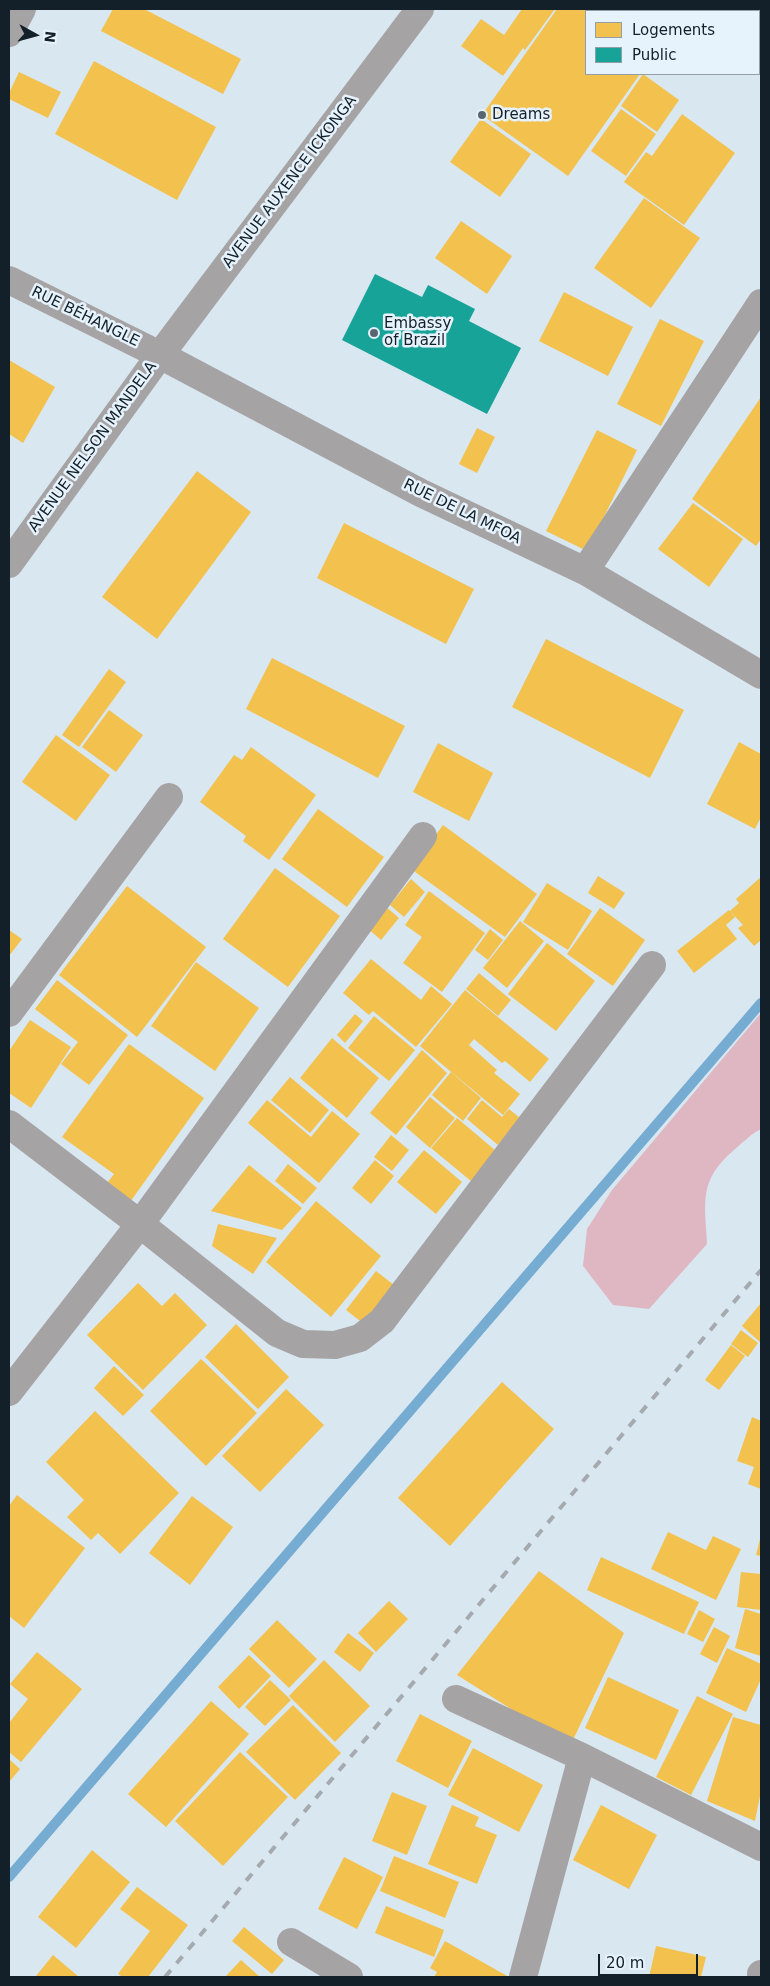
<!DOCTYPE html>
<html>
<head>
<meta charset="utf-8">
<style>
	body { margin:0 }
	#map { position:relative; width:770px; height:1986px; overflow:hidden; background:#d9e7f1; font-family:"DejaVu Sans",sans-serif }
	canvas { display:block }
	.frame { position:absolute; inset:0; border:10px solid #142029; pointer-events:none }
	.legend { position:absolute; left:585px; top:10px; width:175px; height:65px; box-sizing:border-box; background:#e6f3fd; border:1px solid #929fa8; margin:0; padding:6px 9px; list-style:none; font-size:15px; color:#142029 }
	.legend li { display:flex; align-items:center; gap:10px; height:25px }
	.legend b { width:25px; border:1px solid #929fa8 }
	.north { position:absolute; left:10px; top:10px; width:50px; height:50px; -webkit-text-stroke:4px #e6f3fd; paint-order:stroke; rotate:97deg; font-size:14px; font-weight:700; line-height:20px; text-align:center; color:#142029 }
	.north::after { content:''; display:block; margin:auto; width:18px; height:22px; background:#142029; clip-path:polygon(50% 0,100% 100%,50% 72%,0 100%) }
	.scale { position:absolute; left:598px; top:1954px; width:100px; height:22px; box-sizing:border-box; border:2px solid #142029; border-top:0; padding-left:6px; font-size:15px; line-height:18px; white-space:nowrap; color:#142029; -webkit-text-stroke:4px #e6f3fd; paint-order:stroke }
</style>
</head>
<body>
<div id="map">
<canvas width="770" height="1986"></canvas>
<div class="frame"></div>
<ul class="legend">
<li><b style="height:14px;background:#f2c14e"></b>Logements</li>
<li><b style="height:14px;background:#17a398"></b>Public</li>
</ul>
<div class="north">N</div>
<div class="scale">20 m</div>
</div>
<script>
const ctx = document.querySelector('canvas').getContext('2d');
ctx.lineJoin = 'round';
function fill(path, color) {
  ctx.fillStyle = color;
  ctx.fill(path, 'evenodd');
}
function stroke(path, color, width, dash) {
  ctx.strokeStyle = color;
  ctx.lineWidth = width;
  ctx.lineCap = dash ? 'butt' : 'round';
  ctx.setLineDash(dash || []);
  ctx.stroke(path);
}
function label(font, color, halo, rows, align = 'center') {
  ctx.font = font + ' "DejaVu Sans",sans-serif';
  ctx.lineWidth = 5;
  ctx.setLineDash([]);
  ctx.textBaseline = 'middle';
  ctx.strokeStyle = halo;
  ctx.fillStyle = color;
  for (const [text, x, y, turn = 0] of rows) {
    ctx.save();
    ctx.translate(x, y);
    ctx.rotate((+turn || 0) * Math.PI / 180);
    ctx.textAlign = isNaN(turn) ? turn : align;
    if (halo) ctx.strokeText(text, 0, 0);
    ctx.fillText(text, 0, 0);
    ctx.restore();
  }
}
const forest = new Path2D(`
	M761 1013V1129C751 1134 743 1142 734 1150 698 1181 705 1202 707 1244L649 1309 613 1305 583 1266 587 1229 612 1190Z`);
const homes = new Path2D(`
	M113 9H144L241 59 223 94 101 31Z
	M522 9H555L525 50 523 48 503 76 461 46 481 19 504 35Z
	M557 9H589L593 11H586V74H640L568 176 482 115Z
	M624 9H663L661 11H627Z
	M676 9H761V48L759 51V11H679Z
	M94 61 216 127 177 200 55 134Z
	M19 72 61 92 48 118 9 99V93Z
	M643 74 679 100 657 132 621 106Z
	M621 109 656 134 626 176 591 151Z
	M682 114 735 153 684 225 624 182 646 152 652 156Z
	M481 119 531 154 500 197 450 162Z
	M644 198 700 238 651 308 594 268Z
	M461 221 512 256 487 294 435 258Z
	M564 292 633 327 608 376 539 341Z
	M660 319 704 341 661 426 617 404Z
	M9 360 55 387 23 443 9 434Z
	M761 397V539L756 546 692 499Z
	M477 428 495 437 477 473 459 464Z
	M597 430 637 450 587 551 546 531Z
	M197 471 251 512 157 639 102 597Z
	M693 503 743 539 709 587 658 549Z
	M344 523 474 589 446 644 317 578Z
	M546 639 684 710 650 778 512 707Z
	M272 658 405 726 378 778 246 709Z
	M109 669 126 682 79 747 62 735Z
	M109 710 143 735 116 772 82 747Z
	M56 735 110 775 76 821 22 782Z
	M739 742 761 754V817L755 829 707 804Z
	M438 743 493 773 469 821 413 792Z
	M251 747 316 795 269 860 243 841 246 836 200 802 234 755 242 760Z
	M318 809 384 857 347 907 282 859Z
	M443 825 537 894 505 937 411 869Z
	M275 868 340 916 288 987 223 939Z
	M598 876 625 893 614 909 588 893Z
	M761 877V940L754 946 738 928 743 925 730 911 739 903 736 899Z
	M411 879 425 892 404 917 390 905Z
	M547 883 592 911 568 950 523 922Z
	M127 886 206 947 137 1037 59 975Z
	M429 891 485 933 442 992 403 963 422 937 405 925Z
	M384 905 399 918 381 940 366 927Z
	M600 908 645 940 613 986 567 954Z
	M729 910 735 917 726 925 737 939 694 973 677 951Z
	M520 921 544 941 507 988 483 968Z
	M490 929 503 940 488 960 475 950Z
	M9 930 22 939 9 956Z
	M547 943 595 981 556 1031 508 994Z
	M371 959 421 1000 431 986 452 1004 416 1047 373 1011 369 1015 343 993Z
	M196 962 259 1008 215 1071 151 1026Z
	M479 973 511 1000 498 1016 466 989Z
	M57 980 128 1035 89 1085 61 1064 78 1042 35 1009Z
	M465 990 549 1059 530 1082 505 1061 502 1063 474 1039 469 1045 497 1070 494 1073 520 1094 503 1115 420 1046Z
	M355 1014 363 1021 345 1043 337 1035Z
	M374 1016 415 1050 389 1081 348 1048Z
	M30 1020 71 1047 31 1108 9 1093V1051Z
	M332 1038 379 1078 347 1118 300 1078Z
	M129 1044 204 1098 128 1205 104 1187 114 1174 62 1137Z
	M422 1050 447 1073 396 1135 370 1113Z
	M451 1072 481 1098 463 1121 432 1095Z
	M290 1077 329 1110 310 1133 271 1100Z
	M430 1097 455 1118 430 1148 406 1127Z
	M267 1100 311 1137 332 1111 360 1134 319 1183 248 1123Z
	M482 1100 502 1117 509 1109 520 1118 498 1145 467 1119Z
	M457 1118 502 1156 477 1186 431 1148Z
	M391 1135 409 1150 392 1171 374 1157Z
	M424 1150 462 1182 436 1214 397 1182Z
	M375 1160 394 1176 371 1204 352 1188Z
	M288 1164 317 1188 303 1204 275 1181Z
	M249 1165 302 1208 282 1230 211 1211Z
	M316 1201 381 1256 331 1317 266 1262Z
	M218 1224 277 1238 253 1274 212 1246Z
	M376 1271 394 1285 364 1324 346 1310Z
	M138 1283 162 1306 175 1293 207 1325 143 1390 87 1335Z
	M761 1303V1343L742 1326Z
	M236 1324 289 1377 258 1409 205 1357Z
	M741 1330 758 1343 748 1357 731 1344Z
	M731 1345 745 1356 719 1390 705 1380Z
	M201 1359 257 1413 206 1466 150 1411Z
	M114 1366 144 1395 123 1416 94 1388Z
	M502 1382 554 1429 450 1546 398 1498Z
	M286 1389 324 1425 260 1492 222 1456Z
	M95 1411 179 1493 120 1554 98 1533 91 1540 67 1517 84 1500 46 1462Z
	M752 1417 761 1421V1489L748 1484 754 1467 737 1461Z
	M17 1495 85 1548 24 1628 9 1616V1506Z
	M192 1496 233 1527 190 1585 149 1553Z
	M668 1532 706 1550 713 1536 741 1549 716 1600 651 1569Z
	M761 1535V1556L756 1555Z
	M601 1557 699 1602 684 1634 587 1590Z
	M539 1571 624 1633 570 1746 457 1675Z
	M741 1572 761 1574V1610L737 1607Z
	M389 1601 408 1619 376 1652 358 1633Z
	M745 1609 761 1614V1656L735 1648Z
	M699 1610 715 1619 703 1642 687 1634Z
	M277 1620 317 1659 289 1688 249 1649Z
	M714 1627 730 1636 717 1663 700 1654Z
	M348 1633 374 1653 360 1672 334 1652Z
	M727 1648 761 1664V1679L746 1712 706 1693Z
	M37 1652 82 1689 21 1762 9 1752V1723L28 1699 10 1684Z
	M249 1655 271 1676 239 1709 218 1687Z
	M324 1660 370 1706 335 1742 289 1696Z
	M608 1677 679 1710 656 1760 585 1728Z
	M270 1680 291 1700 265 1726 245 1707Z
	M697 1696 733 1714 691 1795 656 1777Z
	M211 1701 249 1734 166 1827 128 1794Z
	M293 1705 341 1753 295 1800 246 1752Z
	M420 1714 472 1741 448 1788 396 1761Z
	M733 1717 761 1725V1791L755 1821 707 1801Z
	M473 1748 543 1785 519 1832 448 1795Z
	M240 1752 288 1797 223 1866 175 1821Z
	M9 1759 20 1769 9 1782Z
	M392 1792 427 1806 407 1855 372 1841Z
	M452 1805 479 1817 475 1826 497 1835 477 1884 428 1864Z
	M601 1805 657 1835 629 1889 573 1860Z
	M92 1850 130 1882 76 1948 38 1917Z
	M394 1856 459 1882 445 1918 380 1891Z
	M344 1857 383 1877 357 1929 318 1909Z
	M137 1887 188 1925 148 1977H123L118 1974 150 1931 120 1909Z
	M386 1906 444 1930 434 1957 375 1933Z
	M244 1927 284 1960 272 1974 232 1941Z
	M445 1941 509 1977H434L437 1972 430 1968Z
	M656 1946 706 1957 701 1977H649Z
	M53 1955 79 1977H38L36 1976Z
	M241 1960 260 1977H225Z`);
const public = new Path2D(`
	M375 274 422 297 428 285 475 309 469 321 521 348 487 414 342 340Z`);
const stream = new Path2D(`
	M9 1877 761 1003`);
const minor = new Path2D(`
	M9 33 22 9
	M9 280 160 355 421 493 585 571 761 675
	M9 564 160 355 420 9
	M585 571 761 303
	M9 1013 169 797
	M9 1124 140 1224 277 1333 303 1344 335 1345 360 1338 382 1321 652 965
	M9 1392 140 1224 423 836
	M456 1699 582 1757 761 1847
	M291 1942 349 1977
	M523 1977 582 1757
	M761 1977V1974`);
const rail = new Path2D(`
	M165 1977 761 1270`);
const markers = [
	[482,115,5,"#59666f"],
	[374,333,5,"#59666f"]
];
const poiNames = [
	["Dreams",492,115],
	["Embassy",384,324],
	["of Brazil",384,341]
];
const streetNames = [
	["AVENUE AUXENCE ICKONGA",290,182,-53],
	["RUE BÉHANGLE",85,317,26],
	["AVENUE NELSON MANDELA",93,447,-54],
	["RUE DE LA MFOA",462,512,26]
];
fill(forest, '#dfb7c3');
fill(homes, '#f2c14e');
fill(public, '#17a398');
stroke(stream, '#76acd2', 10);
stroke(minor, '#a6a3a5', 28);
stroke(rail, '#a5aaaf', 4, [9, 9]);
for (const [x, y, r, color] of markers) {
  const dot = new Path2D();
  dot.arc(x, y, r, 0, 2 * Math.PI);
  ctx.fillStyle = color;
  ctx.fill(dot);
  stroke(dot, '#e6f3fd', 2);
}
label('15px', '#142029', '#e6f3fd', poiNames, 'left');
label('15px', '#142029', '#e6f3fd', streetNames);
</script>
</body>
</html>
